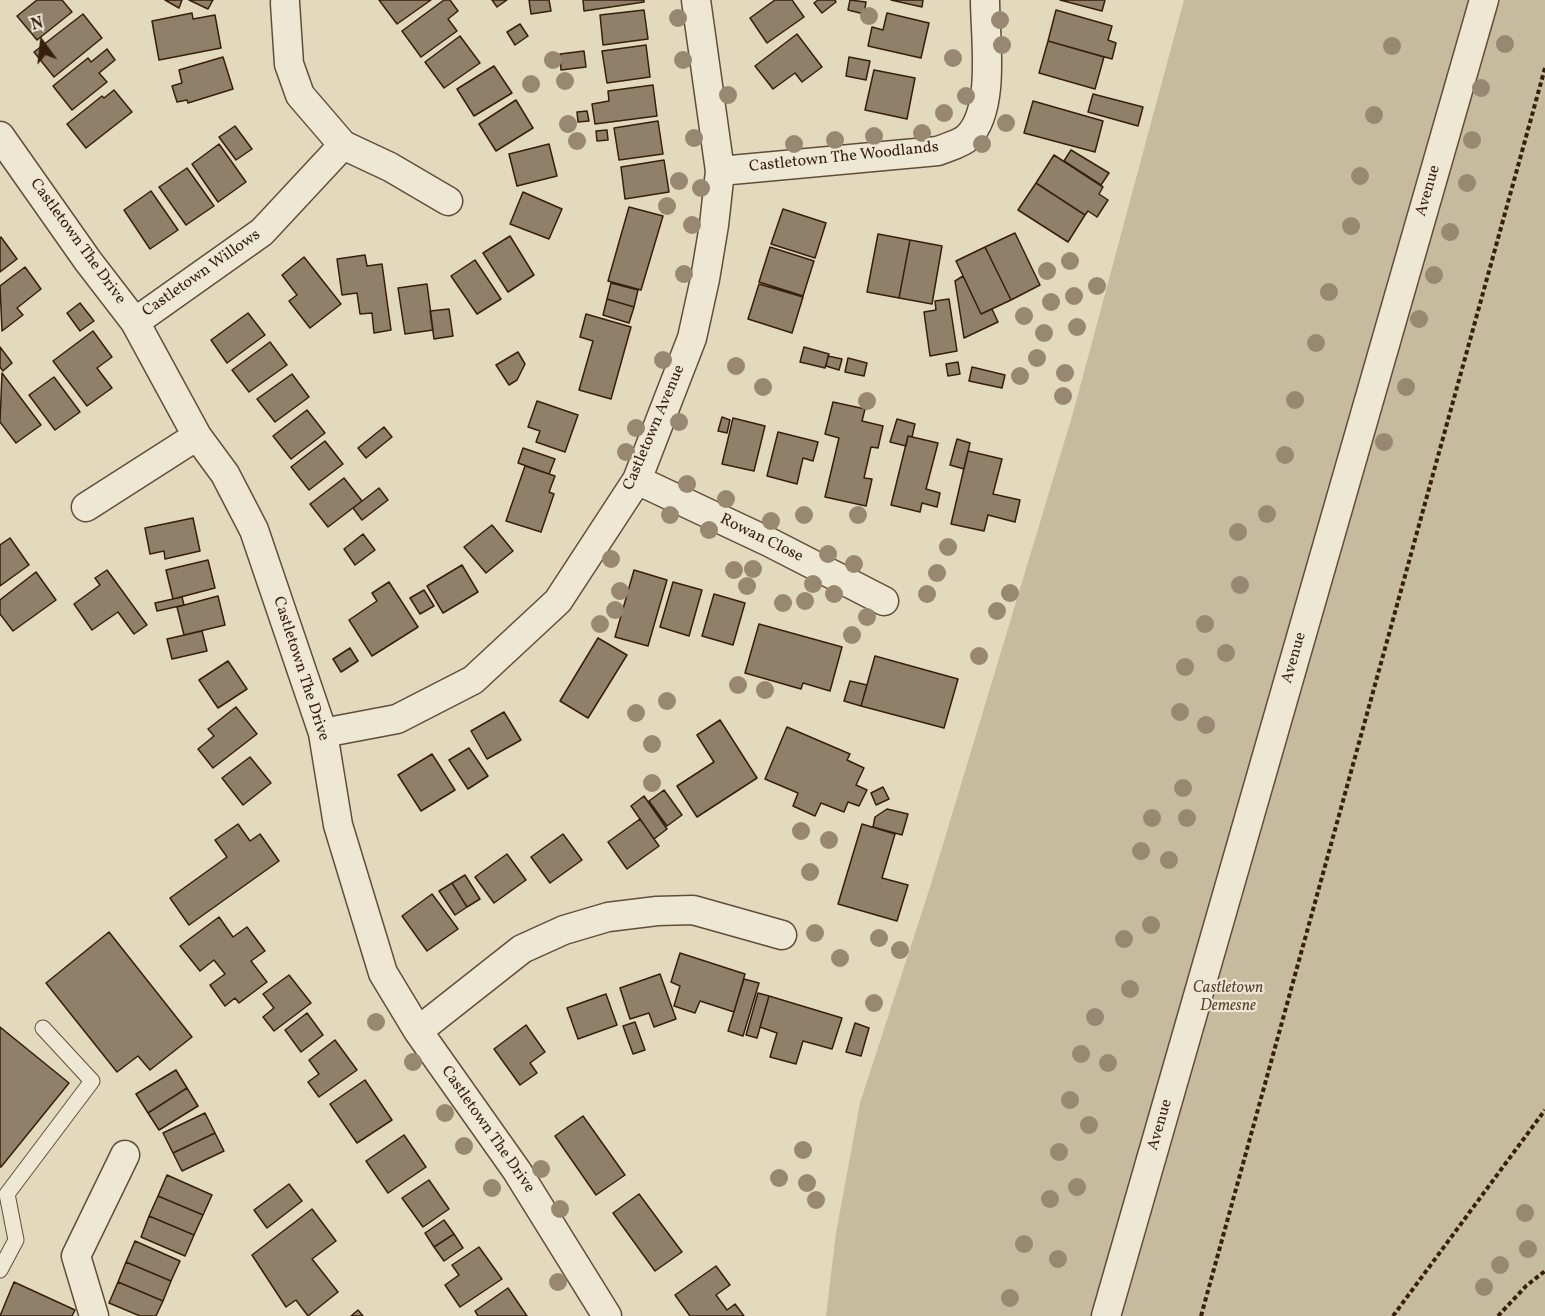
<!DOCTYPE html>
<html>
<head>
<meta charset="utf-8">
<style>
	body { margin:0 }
	#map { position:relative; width:1545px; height:1316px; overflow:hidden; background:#e3dabd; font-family:Vollkorn,serif }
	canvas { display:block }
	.north { position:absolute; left:12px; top:12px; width:60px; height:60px; -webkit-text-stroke:4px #ede7d4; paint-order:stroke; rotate:345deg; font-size:16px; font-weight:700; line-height:24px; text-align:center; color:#371e0d }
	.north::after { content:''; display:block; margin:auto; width:21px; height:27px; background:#371e0d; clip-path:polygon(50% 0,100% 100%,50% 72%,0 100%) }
</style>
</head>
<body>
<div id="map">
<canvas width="1545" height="1316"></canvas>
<div class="north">N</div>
</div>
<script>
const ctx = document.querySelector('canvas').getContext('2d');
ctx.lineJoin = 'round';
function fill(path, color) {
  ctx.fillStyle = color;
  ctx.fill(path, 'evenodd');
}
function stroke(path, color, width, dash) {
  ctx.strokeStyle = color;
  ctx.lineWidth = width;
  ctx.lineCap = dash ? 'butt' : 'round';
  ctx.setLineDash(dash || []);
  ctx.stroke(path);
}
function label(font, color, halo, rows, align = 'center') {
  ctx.font = font + ' Vollkorn,serif';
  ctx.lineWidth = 4.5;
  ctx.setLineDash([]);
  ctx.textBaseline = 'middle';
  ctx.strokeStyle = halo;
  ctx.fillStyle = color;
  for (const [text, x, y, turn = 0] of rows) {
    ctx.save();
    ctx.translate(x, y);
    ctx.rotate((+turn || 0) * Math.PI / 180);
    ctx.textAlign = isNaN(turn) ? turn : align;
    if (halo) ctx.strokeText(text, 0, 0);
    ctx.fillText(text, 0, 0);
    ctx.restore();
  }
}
const green = new Path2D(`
	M1184 0H1545V1316H826L836 1233 860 1103 931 884 1073 413Z`);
const building = new Path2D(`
	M37 0H62L72 12 37 40 17 16Z
	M165 0H182L179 8Z
	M189 0H213L208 9Z
	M379 0H431L397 24Z
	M444 0H450L458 11 448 19 457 31 421 57 402 31Z
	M492 0H507L497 7Z
	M529 0H549L551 11 531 14Z
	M583 0H644V2L584 11Z
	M775 0H792L804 17 767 43 750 18Z
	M818 0H835L836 2 822 13 814 3Z
	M850 0 866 2 864 14 848 10Z
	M891 0H923L922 7Z
	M1060 0H1105L1102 11Z
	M644 10 648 39 603 45 600 15Z
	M1056 10 1112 26 1108 40 1116 43 1112 59 1048 41Z
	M192 13 193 19 215 15 221 48 159 60 152 21Z
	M887 13 929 23 921 58 868 46 872 27 883 30Z
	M83 14 102 38 54 77 34 52Z
	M520 24 528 36 515 45 507 32Z
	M797 34 822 67 802 82 795 73 773 89 755 66Z
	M460 36 480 63 444 88 425 62Z
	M1048 41 1104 57 1095 89 1039 73Z
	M646 45 650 77 607 83 602 51Z
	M107 49 115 60 99 73 107 82 72 110 53 86 88 58 91 62Z
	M584 51 586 67 561 70 560 54Z
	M223 57 233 89 188 103 187 100 177 102 172 86 182 83 179 70Z
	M849 57 870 61 866 80 846 76Z
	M494 66 512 93 474 116 457 89Z
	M874 70 915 78 907 119 865 110Z
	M653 85 657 116 595 124 592 104 609 101 608 91Z
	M114 90 132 112 86 148 67 124 102 96 104 98Z
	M1093 94 1143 107 1138 126 1088 112Z
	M516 100 533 128 496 151 479 124Z
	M1033 101 1103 121 1095 152 1024 133Z
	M587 111 589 121 578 122 577 112Z
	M658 121 663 154 619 160 614 128Z
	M235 126 252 149 236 160 219 137Z
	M607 130 608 140 597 141 596 131Z
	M219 144 246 182 218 202 192 164Z
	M549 144 557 176 517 186 509 154Z
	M1071 150 1109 173 1101 185 1064 161Z
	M1054 155 1103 187 1099 194 1108 200 1097 217 1088 211 1085 215 1036 183Z
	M664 160 669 192 625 199 621 167Z
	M187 168 214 206 186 225 159 187Z
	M1036 183 1085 215 1068 242 1018 210Z
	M151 191 178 230 150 249 124 210Z
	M523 192 562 209 549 239 510 224Z
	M629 207 663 216 641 290 608 281Z
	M783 209 826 223 815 258 771 244Z
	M1015 233 1040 285 1011 300 985 247Z
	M878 234 910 240 899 298 867 292Z
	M510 236 534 275 508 292 483 253Z
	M1 237 17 259 0 272V238Z
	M910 240 942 246 932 304 899 298Z
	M770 247 814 261 803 296 759 282Z
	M985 247 1011 300 981 314 956 261Z
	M365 255 367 266 382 264 391 330 374 333 372 313 360 314 357 293 342 295 337 259Z
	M304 257 341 304 310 328 289 301 297 295 282 275Z
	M475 260 501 299 477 314 451 276Z
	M25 267 41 289 17 308 23 315 2 331 0 286Z
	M963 276 981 314 992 309 998 322 964 338 955 281Z
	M611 283 638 290 634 307 607 299Z
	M427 284 433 330 405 334 398 288Z
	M759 284 803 297 792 333 748 319Z
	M607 299 634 307 629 323 603 315Z
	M949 299 957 351 930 356 924 312 936 310 935 301Z
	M80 303 94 321 80 331 67 313Z
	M449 309 453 336 434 339 430 311Z
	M248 313 265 335 227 363 211 340Z
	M586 314 631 327 611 399 579 390 593 341 580 337Z
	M93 331 112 357 97 368 112 388 87 406 53 361Z
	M270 342 287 365 249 392 232 370Z
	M0 347 12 363 3 371 0 367Z
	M804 347 829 354 825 368 800 362Z
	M518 352 525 364 517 380 509 385 496 365Z
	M828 356 842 359 839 370 826 366Z
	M848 358 867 363 864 376 845 372Z
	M958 362 960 374 948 376 946 364Z
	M972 367 1005 375 1002 388 969 381Z
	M2 373 41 425 16 443 0 422Z
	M292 374 309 397 275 422 257 399Z
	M54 377 80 412 55 430 29 395Z
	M537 401 578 415 565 452 536 442 540 431 528 427Z
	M833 402 865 409 862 421 883 426 878 448 871 447 864 478 872 479 866 506 825 497 839 438 825 434Z
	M307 410 325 433 291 459 273 436Z
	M722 417 730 420 727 433 718 431Z
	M733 418 765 426 754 471 722 464Z
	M897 419 915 424 912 437 908 436 906 446 890 442Z
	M384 427 392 437 366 458 358 448Z
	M778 432 818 442 813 461 803 458 797 484 767 476Z
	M908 436 938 443 926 489 940 493 937 507 922 503 920 512 891 505Z
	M957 439 970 443 964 469 950 465Z
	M325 441 343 464 309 490 291 467Z
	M523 448 555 459 549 474 518 463Z
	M968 451 1002 459 993 494 1020 500 1015 522 988 515 984 531 951 524Z
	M525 466 555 476 549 492 554 494 541 532 506 521Z
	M344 478 362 501 328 527 310 504Z
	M379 488 388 500 362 520 353 508Z
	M193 518 200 551 165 559 164 551 150 554 145 528Z
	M492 525 513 551 486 573 464 547Z
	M363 534 375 550 355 565 344 549Z
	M10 538 29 565 0 586V545Z
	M208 560 215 588 173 599 166 570Z
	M462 565 478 592 443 613 427 586Z
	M107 570 147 625 134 634 118 612 92 630 74 604 100 585 95 578Z
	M634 570 667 580 648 646 615 637Z
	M36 572 56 600 13 631 0 614V600Z
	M389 582 418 627 372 656 349 620 377 601 372 593Z
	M673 582 702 590 689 636 660 627Z
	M424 590 434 606 420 614 410 598Z
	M714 594 745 603 733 645 702 636Z
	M218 596 225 625 184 635 177 607Z
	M182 597 184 605 157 611 155 603Z
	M759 624 842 647 830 691 803 683 801 689 745 673Z
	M202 631 207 651 172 659 167 639Z
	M598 638 627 655 588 718 560 701Z
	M350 648 358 661 341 672 333 659Z
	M875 656 958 679 944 728 861 706Z
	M228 661 247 689 218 708 199 680Z
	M850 681 867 685 861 706 844 701Z
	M236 707 257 734 213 768 198 749 214 736 208 729Z
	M504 712 521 740 487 759 471 731Z
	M720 720 757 778 697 817 677 786 714 762 697 735Z
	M787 727 850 754 847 760 864 768 856 785 867 790 859 806 848 802 844 812 821 803 815 816 793 806 798 793 765 779Z
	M469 748 488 776 468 789 449 760Z
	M432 754 455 790 421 811 398 775Z
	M250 757 271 783 243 805 222 778Z
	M883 787 889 799 876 805 871 793Z
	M664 790 682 815 667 826 649 801Z
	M644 796 667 829 654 839 631 806Z
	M887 809 908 814 902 835 873 827 875 817Z
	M640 819 659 846 627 869 608 842Z
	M238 824 250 841 260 834 279 861 189 925 170 898 227 857 215 840Z
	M862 824 895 834 882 878 908 885 897 921 838 904Z
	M563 834 582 860 550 883 531 857Z
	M507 854 526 880 494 903 475 877Z
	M465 875 480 899 467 907 452 883Z
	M452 883 467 907 455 915 439 891Z
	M432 894 458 929 427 951 402 916Z
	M219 917 233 937 247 927 265 951 251 961 267 982 239 1003 235 998 225 1006 210 985 225 974 214 960 200 971 180 946Z
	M109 932 192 1037 150 1070 138 1056 117 1072 46 983Z
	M680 953 745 974 734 1012 700 1001 695 1013 674 1006 680 986 671 982Z
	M660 974 676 1019 654 1027 649 1013 630 1019 620 988Z
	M289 975 311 1003 274 1031 263 1017 274 1008 263 994Z
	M744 979 759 983 743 1036 728 1031Z
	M758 993 769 996 757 1038 746 1035Z
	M606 994 617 1025 578 1039 567 1008Z
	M769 996 842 1018 832 1049 803 1041 796 1064 770 1057 777 1033 760 1027Z
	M307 1013 323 1035 301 1052 285 1030Z
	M635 1022 645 1050 633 1054 623 1026Z
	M855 1023 869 1028 861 1056 846 1052Z
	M526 1025 545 1052 530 1063 537 1073 520 1085 494 1049Z
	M0 1027 69 1083 1 1167H0Z
	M335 1040 357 1070 319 1097 308 1082 319 1074 309 1060Z
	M176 1070 187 1088 148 1113 136 1094Z
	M365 1080 392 1120 357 1143 330 1104Z
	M187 1088 198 1106 159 1130 148 1113Z
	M205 1113 215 1133 173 1153 163 1133Z
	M583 1116 625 1175 596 1195 555 1136Z
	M215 1133 224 1151 182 1171 173 1153Z
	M404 1135 426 1167 388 1193 366 1161Z
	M167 1175 212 1195 203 1215 158 1196Z
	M429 1180 449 1209 423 1227 402 1198Z
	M289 1184 302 1201 267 1228 254 1210Z
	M639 1194 682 1252 655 1271 613 1213Z
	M158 1196 203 1215 194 1235 149 1216Z
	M312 1209 336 1241 312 1259 338 1292 308 1316 296 1300 286 1307 252 1255Z
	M149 1216 194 1235 185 1256 141 1237Z
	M444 1220 454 1234 434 1247 425 1233Z
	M454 1234 463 1248 444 1261 434 1247Z
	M135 1241 180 1261 171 1281 126 1262Z
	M479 1247 502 1279 460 1307 445 1285 459 1275 452 1265Z
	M126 1262 171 1281 163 1301 118 1282Z
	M716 1266 730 1285 716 1295 727 1310 735 1304 744 1316H690L675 1295Z
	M14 1282 75 1310 72 1316H0Z
	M118 1282 163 1301 156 1316H140L109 1303Z
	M508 1288 527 1316H478L475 1311Z
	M358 1310 363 1316H351Z`);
const path = new Path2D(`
	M1201 1316 1545 68
	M1393 1316 1545 1110
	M1498 1316 1526 1286 1545 1271`);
const lane = new Path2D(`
	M0 1270 16 1240 7 1194 92 1081 43 1028`);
const street = new Path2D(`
	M0 136 88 261 135 322 197 436 225 474 254 530 323 733 338 825 383 973 418 1031 517 1171 607 1316
	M343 145 390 167 448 201
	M720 171 938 151C947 147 961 144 968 137 996 109 985 37 985 0
	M135 322 262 232 343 145 300 95 289 64 285 3
	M637 480 769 542 884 601
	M86 507 197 436
	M323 733 397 719 473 680 558 601 637 480 692 338 705 279 714 225 720 171 696 0
	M418 1031 522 949 564 930 608 917 657 911 693 910 782 935
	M94 1316 76 1256 125 1155
	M1106 1316 1484 0`);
const trees = [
	[869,16],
	[678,18],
	[1000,20],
	[1505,44],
	[1002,45],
	[1392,46],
	[953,58],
	[553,60],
	[683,60],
	[565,81],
	[531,84],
	[1481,88],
	[728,95],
	[966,96],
	[944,113],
	[1374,115],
	[1006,123],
	[568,124],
	[922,133],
	[874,136],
	[694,138],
	[835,140],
	[1472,140],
	[577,141],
	[794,144],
	[982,144],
	[1360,176],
	[679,181],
	[1467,183],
	[701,188],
	[667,206],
	[692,225],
	[1351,226],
	[1450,232],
	[1070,261],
	[1047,271],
	[684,274],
	[1434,275],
	[1097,286],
	[1329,292],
	[1074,296],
	[1051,302],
	[1024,316],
	[1419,319],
	[1077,327],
	[1044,333],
	[1316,343],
	[1037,358],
	[663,360],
	[736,366],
	[1065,373],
	[1020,376],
	[763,387],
	[1406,387],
	[1063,396],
	[1295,400],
	[867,401],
	[679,422],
	[636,428],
	[1384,442],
	[626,452],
	[1285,455],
	[687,484],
	[726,499],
	[1267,514],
	[670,515],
	[804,515],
	[858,515],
	[771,521],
	[709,530],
	[1238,532],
	[948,547],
	[828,554],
	[611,559],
	[854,564],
	[753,569],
	[734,570],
	[937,573],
	[813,584],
	[1240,585],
	[747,586],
	[620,591],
	[1010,593],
	[834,594],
	[927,594],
	[805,601],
	[783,603],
	[615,610],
	[997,611],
	[867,617],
	[600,624],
	[1205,624],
	[852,635],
	[1226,653],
	[979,656],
	[1185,667],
	[738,685],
	[765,690],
	[667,701],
	[1180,712],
	[636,713],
	[1206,725],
	[652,744],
	[652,783],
	[1183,788],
	[1152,818],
	[1187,818],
	[801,831],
	[829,840],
	[1141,851],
	[1169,860],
	[810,872],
	[1151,925],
	[815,933],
	[879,938],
	[1124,939],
	[900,950],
	[840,958],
	[1130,989],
	[874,1003],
	[1095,1017],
	[376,1022],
	[1081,1054],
	[413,1062],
	[1108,1063],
	[1070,1100],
	[445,1113],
	[1089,1125],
	[464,1146],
	[803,1150],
	[1059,1152],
	[541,1169],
	[779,1178],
	[807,1183],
	[1077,1187],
	[492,1188],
	[1050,1199],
	[816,1200],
	[560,1209],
	[1525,1213],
	[1024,1244],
	[1528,1249],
	[1058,1259],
	[1500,1265],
	[558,1282],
	[1484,1287],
	[1010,1298]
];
const streetNames = [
	["Castletown The Woodlands",844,158,-6],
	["Avenue",1429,191,-74],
	["Castletown The Drive",77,242,54],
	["Castletown Willows",202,274,-35],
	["Castletown Avenue",655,428,-67],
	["Rowan Close",761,539,26],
	["Avenue",1295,658,-74],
	["Castletown The Drive",300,669,72],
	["Avenue",1161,1125,-74],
	["Castletown The Drive",487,1130,55]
];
const parkNames = [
	["Castletown",1228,989],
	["Demesne",1228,1007]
];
fill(green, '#c6ba9f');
fill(building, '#908069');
stroke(building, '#371e0d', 1.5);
stroke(lane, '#624d39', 17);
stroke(street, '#624d39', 31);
stroke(path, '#371e0d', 4, [4.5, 3]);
stroke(lane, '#ede7d4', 15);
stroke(street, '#ede7d4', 28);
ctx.fillStyle = '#988871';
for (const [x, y] of trees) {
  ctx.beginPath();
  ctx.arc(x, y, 9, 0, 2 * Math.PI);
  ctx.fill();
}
label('16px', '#371e0d', '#ede7d4', streetNames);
label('italic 16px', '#5b4532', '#ede7d4', parkNames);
</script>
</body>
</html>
